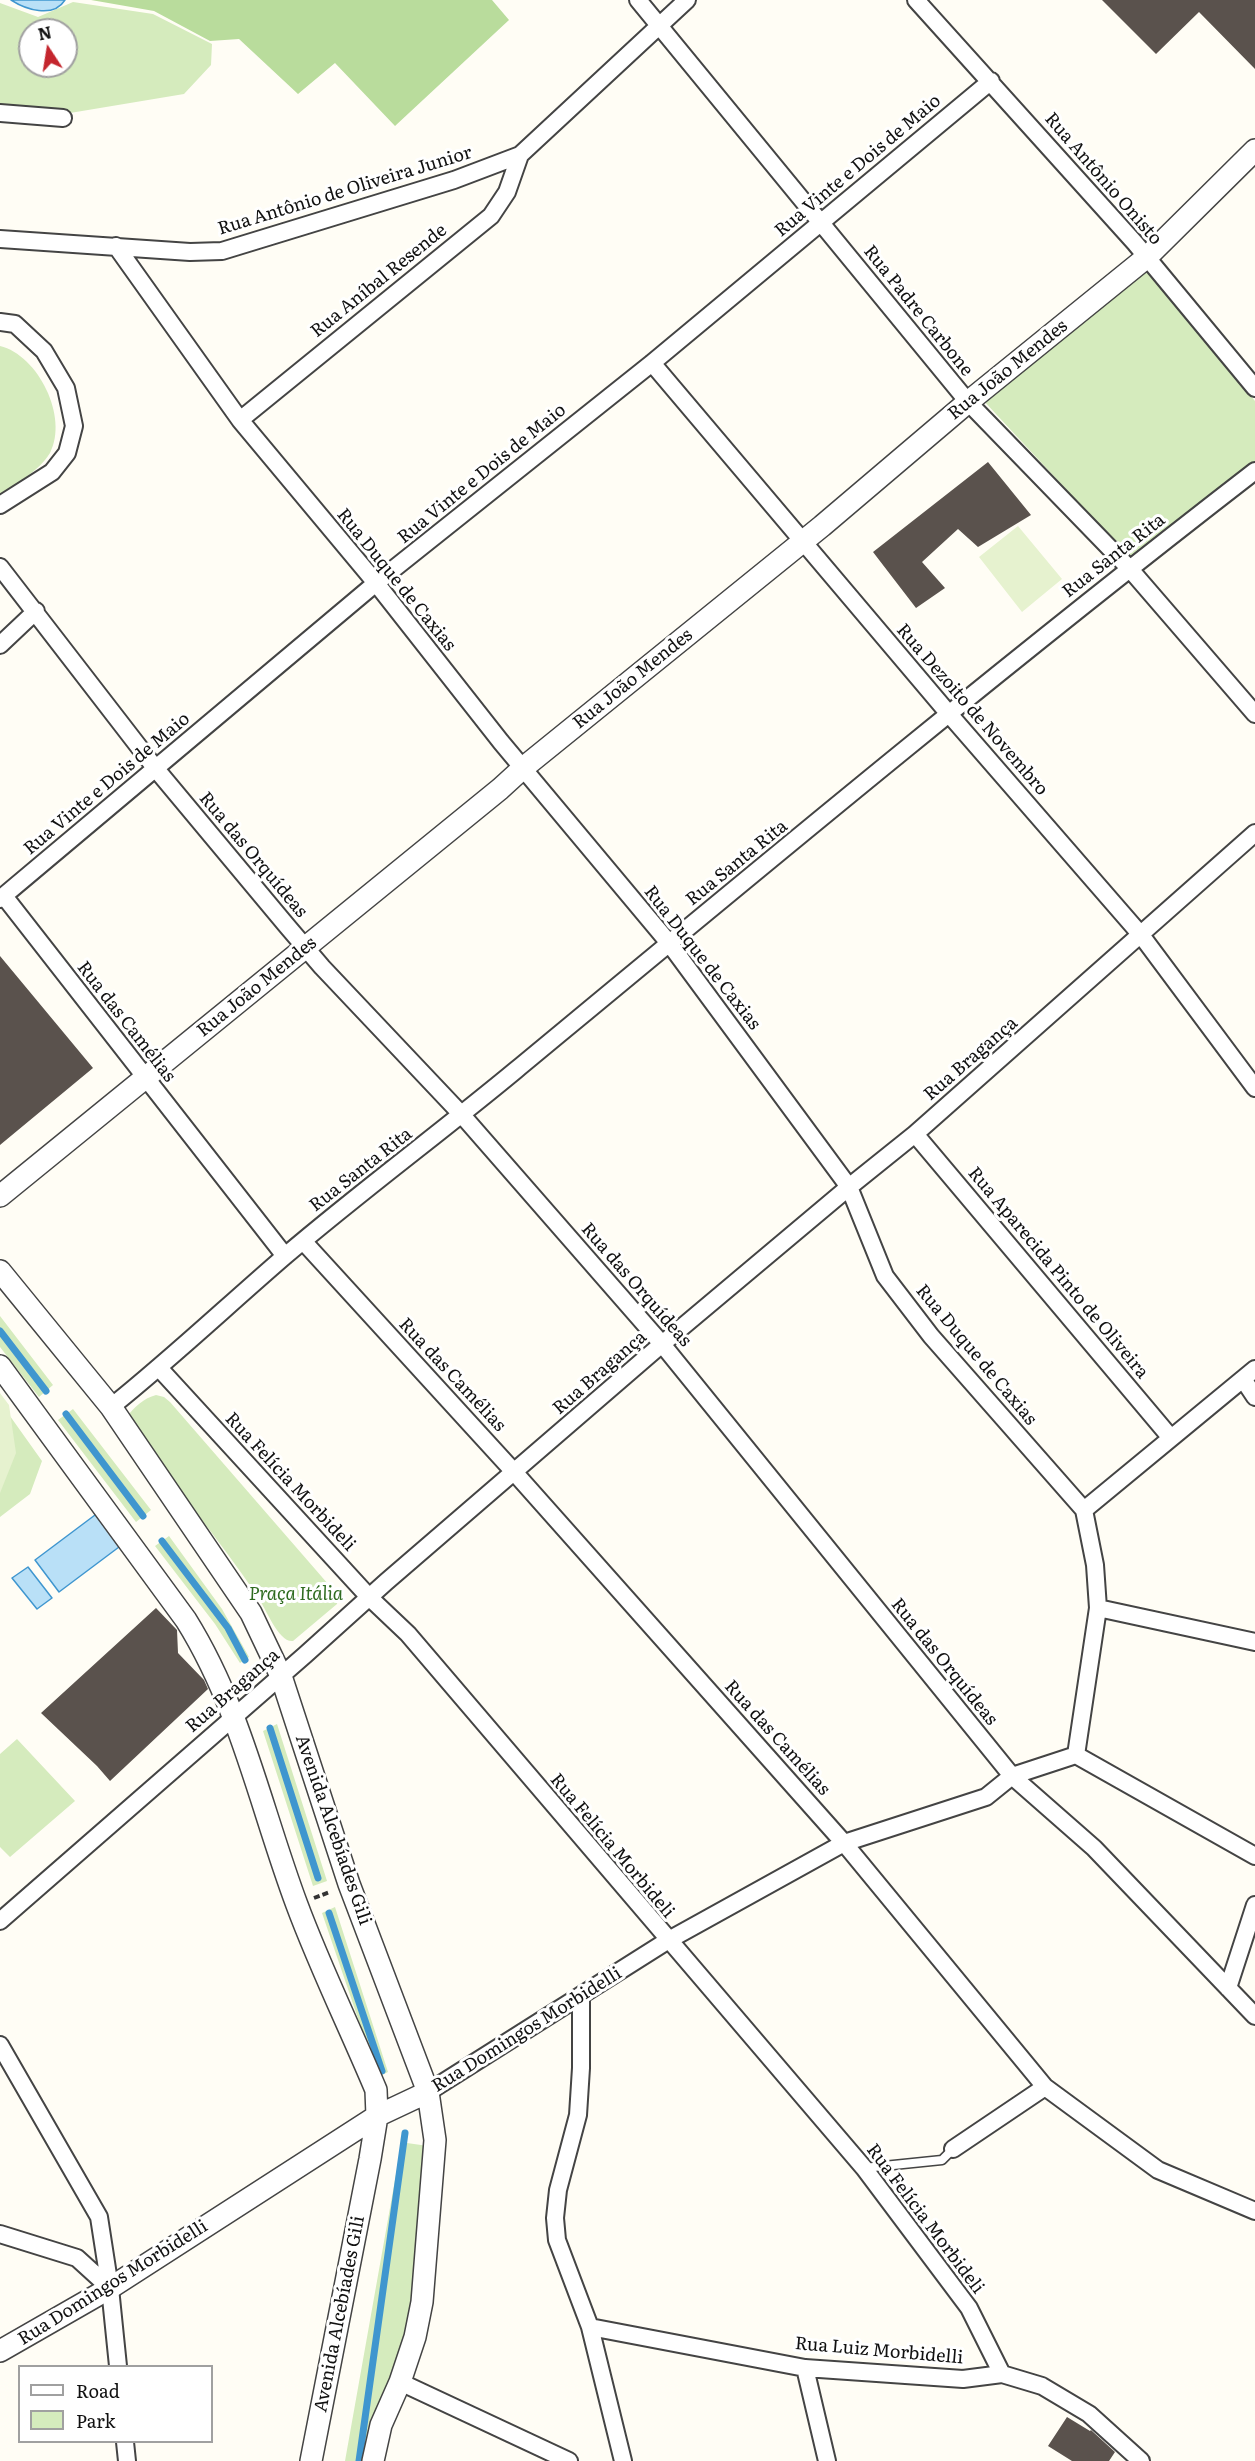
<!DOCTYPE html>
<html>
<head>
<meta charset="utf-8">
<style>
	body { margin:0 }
	#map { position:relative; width:1255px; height:2461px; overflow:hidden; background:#fffdf5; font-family:Literata,serif }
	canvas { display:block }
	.legend { position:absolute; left:18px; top:2365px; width:195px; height:78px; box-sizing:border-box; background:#fff; border:2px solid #a0a0a0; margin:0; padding:8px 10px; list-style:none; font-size:18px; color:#111 }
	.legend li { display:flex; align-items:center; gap:12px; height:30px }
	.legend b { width:30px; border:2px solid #a0a0a0 }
	.north { position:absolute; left:18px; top:18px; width:60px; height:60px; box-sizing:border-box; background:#fff; border:2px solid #a0a0a0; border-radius:50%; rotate:348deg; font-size:16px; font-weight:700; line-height:24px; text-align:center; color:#111 }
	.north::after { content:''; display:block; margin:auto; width:21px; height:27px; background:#c4262e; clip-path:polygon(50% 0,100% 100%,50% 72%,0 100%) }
</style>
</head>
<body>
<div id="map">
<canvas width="1255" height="2461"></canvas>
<ul class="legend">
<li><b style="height:8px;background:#fff"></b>Road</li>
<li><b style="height:16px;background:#d5ebbd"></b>Park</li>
</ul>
<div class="north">N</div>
</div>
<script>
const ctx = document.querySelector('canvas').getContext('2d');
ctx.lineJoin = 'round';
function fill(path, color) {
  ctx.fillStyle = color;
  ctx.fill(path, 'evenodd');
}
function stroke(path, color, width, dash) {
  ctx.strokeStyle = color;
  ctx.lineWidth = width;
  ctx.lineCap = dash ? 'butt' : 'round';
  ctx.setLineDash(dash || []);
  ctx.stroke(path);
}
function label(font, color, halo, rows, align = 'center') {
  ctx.font = font + ' Literata,serif';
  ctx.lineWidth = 6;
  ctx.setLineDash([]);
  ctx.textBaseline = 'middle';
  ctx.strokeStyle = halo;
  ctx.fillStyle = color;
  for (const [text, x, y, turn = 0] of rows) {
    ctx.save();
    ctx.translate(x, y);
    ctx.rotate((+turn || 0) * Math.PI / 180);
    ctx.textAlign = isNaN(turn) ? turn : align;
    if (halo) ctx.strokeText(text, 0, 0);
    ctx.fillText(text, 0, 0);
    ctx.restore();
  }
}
const green = new Path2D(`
	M73 2 153 14 212 44 211 65 184 94 64 114 0 108V3L38 17ZM30 30H66V66H30Z
	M1147 266 1255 401V462L1131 559 982 399Z
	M0 346C38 355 69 417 50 453 39 471 17 483 0 495Z
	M0 1316 53 1385 39 1397 0 1347Z
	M156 1395 164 1397 170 1402 335 1592 338 1598 337 1604 293 1641C279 1643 266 1609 258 1597 219 1539 174 1485 131 1430L127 1417C134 1407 144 1398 156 1395Z
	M0 1402 42 1461 30 1494 0 1517Z
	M73 1409 151 1510 136 1522 58 1420Z
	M169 1536 222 1609 249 1657 240 1663 215 1624 155 1546Z
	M277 1724 327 1881 313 1886 263 1731Z
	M17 1739 75 1801 10 1857 0 1847V1754Z
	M335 1907 388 2072 378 2077 322 1913Z
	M407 2143 428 2146 413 2324 374 2414 364 2461H345L401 2146Z`);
const forest = new Path2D(`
	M91 0H492L509 20 395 126 335 63 298 94 239 39 210 41 154 11Z`);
const pitch = new Path2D(`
	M1018 526 1062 579 1022 612 979 557Z
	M0 1393 9 1405 16 1453 0 1493Z`);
const water = new Path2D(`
	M11 0H65C53 19 25 9 11 0Z
	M99 1512 123 1544 59 1592 35 1560Z
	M28 1567 52 1598 37 1609 12 1578Z`);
const stream = new Path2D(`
	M0 1331 46 1391
	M66 1414 143 1516
	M162 1541 228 1628 245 1660
	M270 1728 318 1878
	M329 1913 382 2071
	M359 2461 405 2133`);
const building = new Path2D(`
	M1102 0H1255V69L1199 12 1156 54Z
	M988 462 1031 515 978 547 958 529 922 562 945 588 916 608 873 552Z
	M0 956 93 1068 0 1145Z
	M156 1608 177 1630 178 1653 204 1680 208 1689 110 1781 97 1766 41 1713Z
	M1067 2417 1090 2431 1091 2430 1115 2452 1109 2461H1072L1048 2446Z`);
const path = new Path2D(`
	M314 1898 330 1892`);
const service = new Path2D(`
	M864 2168 942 2160 953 2149`);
const minor = new Path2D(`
	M638 0 968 402 1129 568 1255 714
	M916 0 1135 243 1255 388
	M0 113 63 118
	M0 239 190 252 222 251 454 180 520 155 687 0
	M116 246 240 420 376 583 501 742 669 943 849 1187 885 1276 931 1336 1084 1510 1095 1565 1098 1608 1076 1755
	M0 322 15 324 44 351 66 388 74 426 67 453 52 472 0 505
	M652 363 949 714 1141 935 1255 1088
	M240 420 491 216 507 192 520 155
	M0 567 156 769 287 926 322 967 462 1115 662 1344 1012 1776 1094 1848 1255 2016
	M0 645 36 611
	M4 896 285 1256
	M0 899 376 583 652 363 991 81
	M915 1134 1171 1438
	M303 1241 515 1473 844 1843 1045 2087 1158 2170 1255 2211
	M159 1368 369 1597 408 1634 864 2168 969 2308 1002 2374
	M1243 1379 1255 1397
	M111 1407C171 1359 227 1306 285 1256 360 1192 440 1133 516 1070 760 868 1004 665 1255 471
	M1084 1510 1255 1369
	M1098 1608 1255 1642
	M1076 1755 1255 1856
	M0 1921 305 1655 386 1582 662 1344 849 1187 915 1134 1255 833
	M1228 1988 1255 1905
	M581 1995V2068L578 2115 558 2190 555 2218 557 2240 590 2327 623 2461
	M0 2045 99 2217 110 2288 118 2366
	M428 2092 667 1941 844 1843 986 1797 1012 1776 1076 1755
	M953 2149 1045 2087
	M0 2234 77 2258 110 2288
	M590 2327 805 2368 963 2379 1002 2374 1042 2386 1089 2414 1141 2461
	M805 2368 827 2461
	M400 2382 569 2461
	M125 2442 127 2461`);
const tertiary = new Path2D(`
	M0 1196 500 789 523 768 822 526 968 402 1147 257 1255 150
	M0 1271 111 1407 251 1613 281 1676 349 1884 428 2092 435 2140 422 2302 415 2337 400 2382 381 2425 373 2461
	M0 1366 186 1620C241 1708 261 1809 297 1905 320 1967 350 2028 376 2090L377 2116 370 2159 311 2461
	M0 2351 110 2288 377 2116 428 2092`);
const streetNames = [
	["Rua Vinte e Dois de Maio",858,166,-40],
	["Rua Antônio Onisto",1103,179,49],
	["Rua Antônio de Oliveira Junior",345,191,-17],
	["Rua Aníbal Resende",379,281,-39],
	["Rua Padre Carbone",918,311,51],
	["Rua João Mendes",1008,370,-39],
	["Rua Vinte e Dois de Maio",482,474,-39],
	["Rua Santa Rita",1114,556,-38],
	["Rua Duque de Caxias",396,580,51],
	["Rua João Mendes",633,679,-39],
	["Rua Dezoito de Novembro",972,710,49],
	["Rua Vinte e Dois de Maio",107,784,-40],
	["Rua das Orquídeas",253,855,50],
	["Rua Santa Rita",737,863,-39],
	["Rua Duque de Caxias",702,958,52],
	["Rua João Mendes",257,987,-39],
	["Rua das Camélias",126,1022,52],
	["Rua Bragança",971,1059,-41],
	["Rua Santa Rita",361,1170,-38],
	["Rua Aparecida Pinto de Oliveira",1058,1273,50],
	["Rua das Orquídeas",636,1285,49],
	["Rua Duque de Caxias",976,1355,50],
	["Rua Bragança",600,1373,-41],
	["Rua das Camélias",452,1375,47],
	["Rua Felícia Morbideli",290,1482,47],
	["Rua das Orquídeas",944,1662,51],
	["Rua Bragança",233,1691,-41],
	["Rua das Camélias",777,1738,48],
	["Avenida Alcebíades Gili",333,1830,71],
	["Rua Felícia Morbideli",612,1846,50],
	["Rua Domingos Morbidelli",527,2030,-32],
	["Rua Felícia Morbideli",925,2219,53],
	["Rua Domingos Morbidelli",113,2283,-32],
	["Avenida Alcebíades Gili",340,2314,-79],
	["Rua Luiz Morbidelli",879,2351,5]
];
const parkNames = [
	["Praça Itália",296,1595]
];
fill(green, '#d5ebbd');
fill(forest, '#b9dc9c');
fill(pitch, '#e6f2cf');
fill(water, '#b9e0f7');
stroke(water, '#3f96cf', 1.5);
stroke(stream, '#3f96cf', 7);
fill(building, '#5a524d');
stroke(service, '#444', 11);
stroke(minor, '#444', 20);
stroke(tertiary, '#444', 24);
stroke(path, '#333', 4, [6, 3]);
stroke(service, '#fff', 8);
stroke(minor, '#fff', 16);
stroke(tertiary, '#fff', 21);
label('18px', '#111', '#fff', streetNames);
label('italic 18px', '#2f6b1f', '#fff', parkNames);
</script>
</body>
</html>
